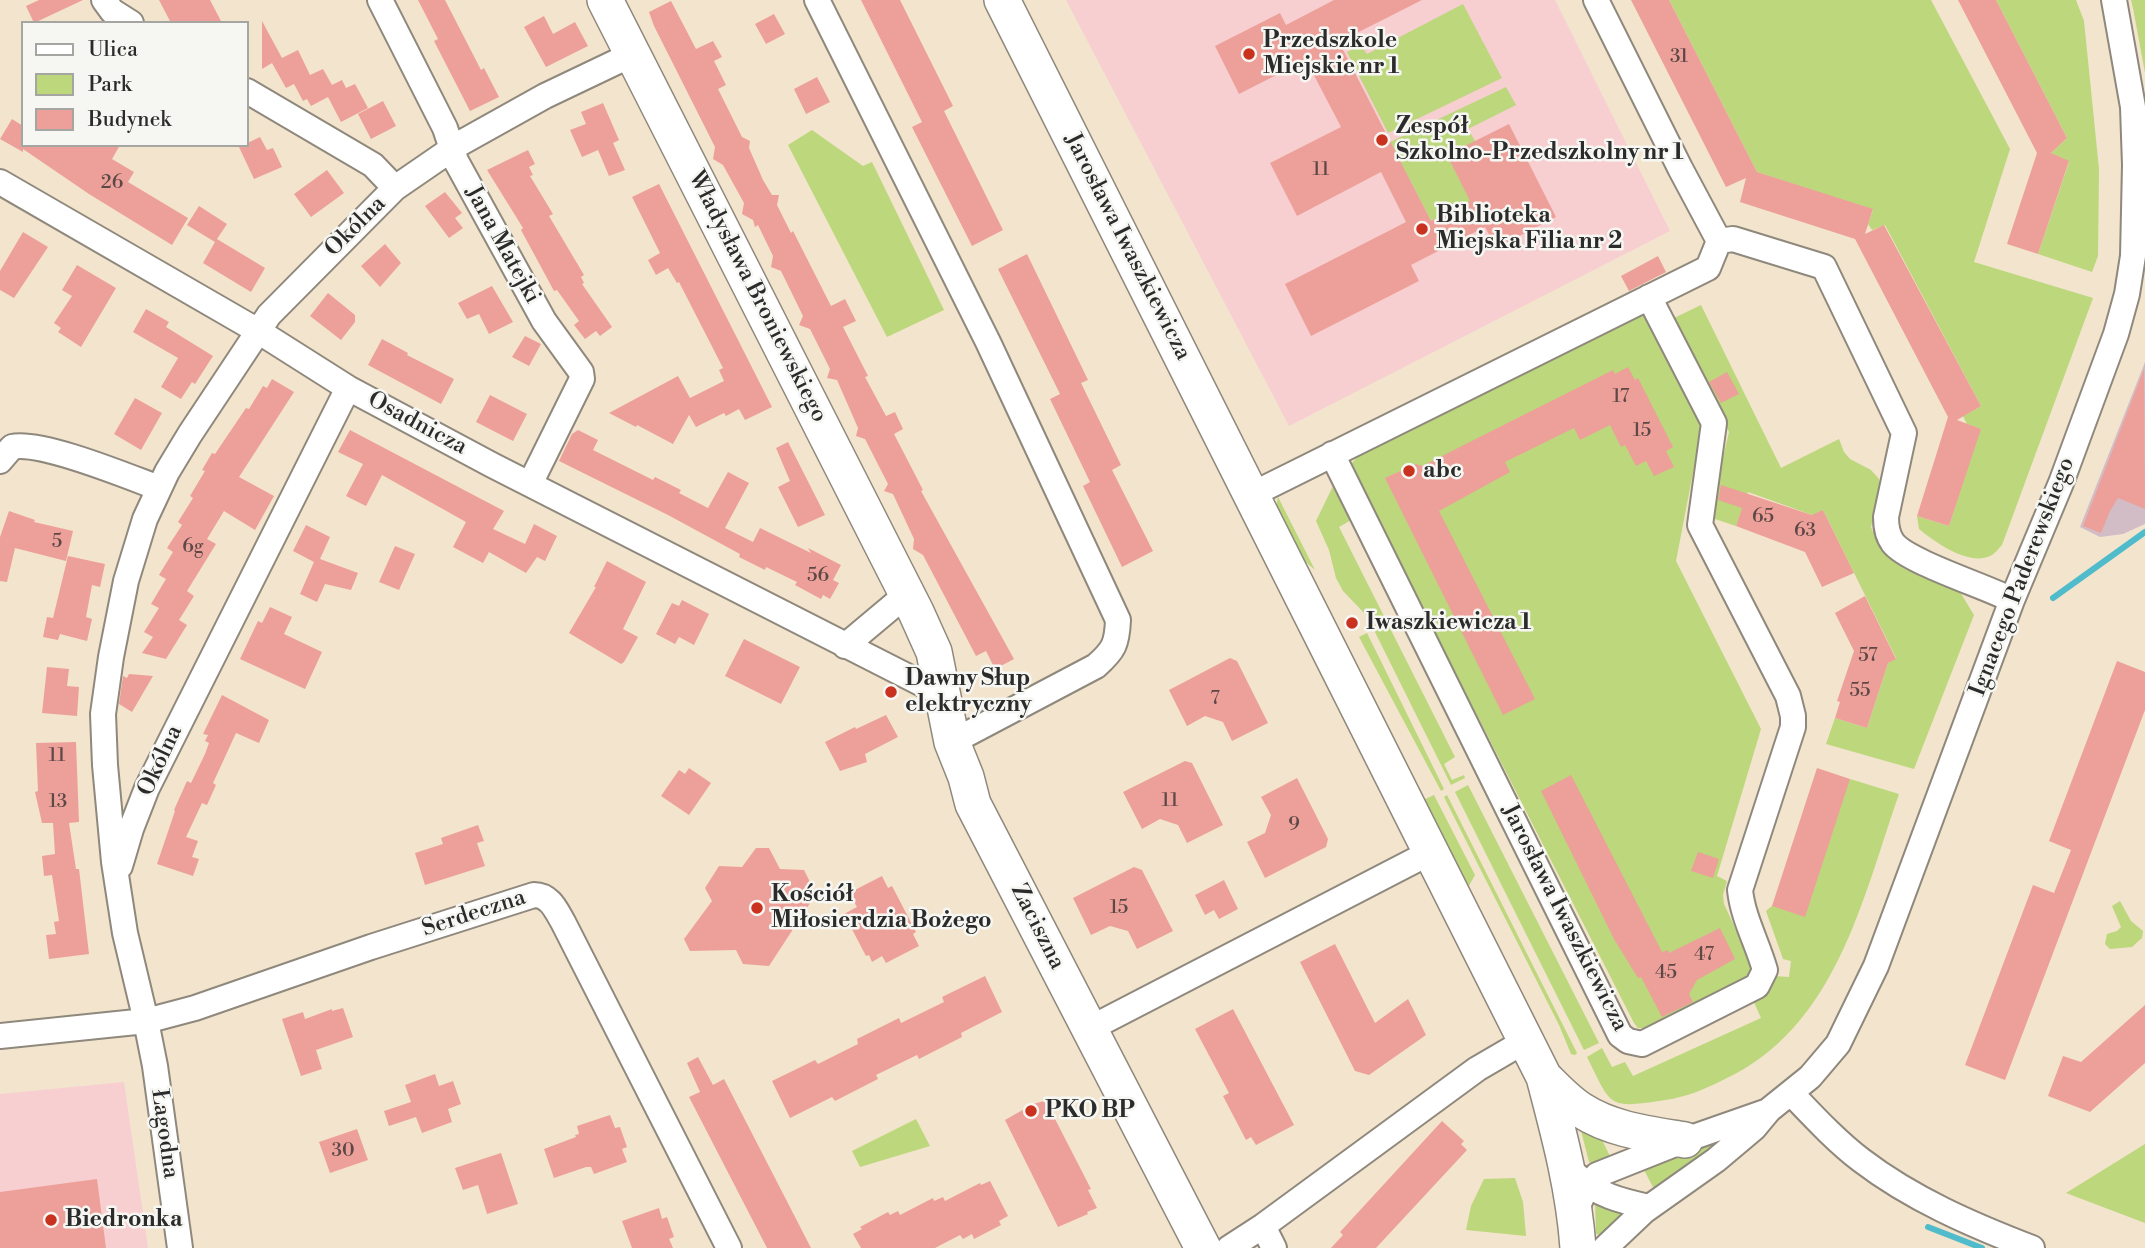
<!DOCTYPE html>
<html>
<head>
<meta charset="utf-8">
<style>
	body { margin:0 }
	#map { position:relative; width:2145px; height:1248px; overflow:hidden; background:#f3e4cd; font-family:"Libre Bodoni",serif }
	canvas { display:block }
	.legend { position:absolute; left:21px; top:21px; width:228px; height:126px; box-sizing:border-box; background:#f6f6f2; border:2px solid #a5a5a2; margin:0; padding:9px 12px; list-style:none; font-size:21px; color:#2b2b2b }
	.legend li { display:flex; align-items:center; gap:14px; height:35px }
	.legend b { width:35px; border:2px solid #a5a5a2 }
</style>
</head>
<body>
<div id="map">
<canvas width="2145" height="1248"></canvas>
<ul class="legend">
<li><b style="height:9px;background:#fff"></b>Ulica</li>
<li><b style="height:19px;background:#bcd77c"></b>Park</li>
<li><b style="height:19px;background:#eda099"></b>Budynek</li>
</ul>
</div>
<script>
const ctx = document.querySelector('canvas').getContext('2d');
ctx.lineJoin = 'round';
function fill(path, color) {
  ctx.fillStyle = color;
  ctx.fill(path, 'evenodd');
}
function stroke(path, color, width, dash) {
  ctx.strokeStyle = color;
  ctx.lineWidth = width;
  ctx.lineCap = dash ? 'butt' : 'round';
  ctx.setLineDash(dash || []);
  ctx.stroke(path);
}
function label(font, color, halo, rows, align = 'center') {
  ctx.font = font + ' "Libre Bodoni",serif';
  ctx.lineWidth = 5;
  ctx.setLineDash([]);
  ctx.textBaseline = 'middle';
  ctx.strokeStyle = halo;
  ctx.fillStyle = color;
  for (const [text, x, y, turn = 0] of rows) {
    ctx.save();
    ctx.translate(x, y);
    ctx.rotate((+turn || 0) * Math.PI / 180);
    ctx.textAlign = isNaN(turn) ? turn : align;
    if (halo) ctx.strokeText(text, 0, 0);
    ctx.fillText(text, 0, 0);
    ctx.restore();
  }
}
const built = new Path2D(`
	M1066 0H1555L1670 231 1289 426Z
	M124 1082 148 1248H0V1094Z`);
const industrial = new Path2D(`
	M2145 362V524L2123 534 2100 537 2080 527Z`);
const green = new Path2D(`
	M1669 0H1931L2010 149 1974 262 2093 298 2002 545C1999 548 1994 555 1990 556 1968 566 1935 542 1919 529L1917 516 1949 526 1980 429 1967 424 1963 416 1981 406 1885 225 1872 230 1868 224 1873 210 1757 172Z
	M1996 0H2076L2084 21 2099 169 2098 256 2092 272 2038 254 2069 162 2051 153 2067 138Z
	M2131 0H2145V73L2133 8Z
	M1463 4 1502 78 1388 133 1347 52 1361 45 1367 54Z
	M1506 87 1516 105 1468 129 1475 141 1478 216 1469 221 1461 206 1431 221 1390 142Z
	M812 130 863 166 872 162 944 310 887 337 788 145Z
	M1701 305 1781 468 1839 439 1844 452 1850 459 1871 470 1879 479 1880 489 1871 527 1878 545 1891 559 1905 569 1957 587 1974 615 1914 769 1826 744 1835 718 1867 728 1888 663 1896 658 1823 510 1815 516 1748 492 1736 526 1709 517 1729 432 1674 318Z
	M1634 316H1643L1651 322 1702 426 1676 561 1761 729 1717 876 1727 881 1723 895 1724 904 1750 960 1751 969 1746 977C1717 995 1674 1030 1638 1028L1634 1023 1352 470V463L1357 457Z
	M1334 484 1353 519 1339 527 1455 757 1444 764 1452 780 1464 775 1465 778 1451 785 1367 616 1343 591 1336 578 1329 550 1316 521Z
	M1278 497 1315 570 1298 555 1276 507Z
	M1367 633 1444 789 1441 791 1359 637Z
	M1850 779 1899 794C1862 900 1836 1027 1725 1079 1705 1089 1687 1097 1665 1100 1607 1109 1612 1107 1587 1057L1602 1048 1612 1067 1625 1062 1633 1076 1761 1018 1753 1000 1774 976 1789 977 1791 961 1783 959 1766 911 1772 906Z
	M1468 785 1599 1043 1584 1050 1455 792Z
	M1434 795 1475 875 1466 891 1421 801Z
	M1447 795 1577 1053 1575 1055 1571 1054 1559 1025 1444 797Z
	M2120 901 2131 921 2143 931 2142 938 2132 947 2110 949 2105 944 2107 934 2117 931 2121 927 2112 906Z
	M916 1119 930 1146 860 1167 852 1151Z
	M1578 1119 1597 1130 1612 1160 1596 1165 1589 1162Z
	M1746 1125 1654 1189 1642 1166Z
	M2145 1144V1223L2066 1193Z
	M1515 1178 1523 1202 1526 1236 1466 1230 1471 1206 1484 1179Z
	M1595 1199 1630 1213 1599 1235 1596 1234Z`);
const stream = new Path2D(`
	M2053 598 2145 532
	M1928 1227 1982 1248`);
const building = new Path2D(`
	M39 0H83L34 23 26 6Z
	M159 0H210L222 23H171Z
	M418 0H445L481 70 484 68 499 97 470 111 434 41 438 39Z
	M861 0H900L953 106 944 111 1003 230 972 246 912 127 922 122Z
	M1334 0H1422L1339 42 1431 221 1470 201 1447 155 1509 124 1556 217 1496 248 1485 227 1411 265 1419 281 1311 336 1285 284 1406 222 1381 172 1297 216 1270 163 1341 127 1306 60 1239 94 1215 46 1280 13 1286 25Z
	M1631 0H1669L1757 172 1873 209 1865 234 1884 225 1981 406 1957 420 1981 429 1949 526 1917 516 1948 417 1855 239 1740 202 1746 178 1726 187Z
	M1958 0H1996L2067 138 2051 153 2069 161 2038 254 2007 244 2037 153Z
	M671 1 696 49 713 41 722 57 714 61 726 85 718 89 742 137 750 141 749 148 763 180 772 195H779L777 205 791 233 793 231 831 306 845 299 856 321 843 327 868 376 865 377 886 416 895 412 903 429 894 434 923 490 921 491 1014 659 995 669 986 651 976 656 923 555 913 549 914 539 893 494 884 491 888 484 865 439 856 436 858 428 837 380 827 378 830 369 810 329 799 325 803 316 781 271 771 267 773 256 758 225 755 227 753 220 742 214 744 203 723 165 713 159 715 147 654 26 649 12Z
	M774 14 785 34 766 44 755 24Z
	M544 16 553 34 575 22 588 46 546 67 524 27Z
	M262 21 282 58 298 50 310 75 323 69 332 85 342 80 346 88 355 84 368 108 341 122 328 97 311 106 307 99 303 101 294 84 286 88 272 63 262 69Z
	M817 77 830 102 806 114 794 89Z
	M383 101 396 126 371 139 358 114Z
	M603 103 619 140 613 143 625 170 609 176 598 150 582 157 570 130 586 124 581 112Z
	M12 119 23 126V145H120L112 159 134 172 128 182 188 218 172 245 89 194 23 149V152L0 139Z
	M260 137 267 150 273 148 282 167 254 179 239 147Z
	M528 150 535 164 529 167 533 175 530 176 553 214 549 216 584 275 581 277 584 283 582 284 612 327 600 336 596 331 585 339 574 325 579 321 557 290 554 291 521 230 523 228 487 170Z
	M327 170 344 193 311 217 294 194Z
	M659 184 772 407 745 420 739 409 726 416 724 413 696 427 689 415 673 444 637 425 636 427 609 413 678 376 690 398 724 381 719 370 723 368 679 282 677 283 668 268 656 275 648 260 660 253 632 197Z
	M445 192 462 213 455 218 463 228 449 238 425 206Z
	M199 206 227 224 217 239 265 268 251 292 203 263 215 242 187 225Z
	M23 232 48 247 14 298 0 290V271Z
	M385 244 401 263 380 287 361 266Z
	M1027 254 1088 380 1081 383 1121 465 1112 470 1153 551 1122 567 1083 486 1090 482 1050 399 1060 394 998 269Z
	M1658 256 1666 272 1629 291 1621 276Z
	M77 265 116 288 81 347 58 332 61 328 54 323 72 296 62 290Z
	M492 286 513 322 489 334 479 314 467 319 458 303Z
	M328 293 355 315V322L341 340 310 316Z
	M146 309 169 322 166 327 213 356 195 384 192 382 181 399 161 387 178 358 133 332Z
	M525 336 541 344 529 366 512 357Z
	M382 339 408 353 407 355 454 379 441 404 368 365Z
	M1628 367 1635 380 1638 378 1673 447 1666 451 1674 467 1654 476 1646 461 1636 466 1625 445 1621 447 1610 425 1580 440 1574 428 1505 462 1510 472 1439 511 1535 699 1503 715 1385 478 1416 464 1422 466 1430 462 1613 370 1615 374Z
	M2144 369 2145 509 2118 498 2110 511 2101 533 2083 526Z
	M1727 372 1739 394 1721 403 1709 382Z
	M272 379 294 392 239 477 274 496 255 530 224 511 207 539 216 544 187 591 194 596 179 620 187 625 166 659 142 653 153 637 144 632 159 608 151 604 166 579 159 575 173 552 167 548 182 525 178 522 193 498 190 496 205 471 202 470 212 453 215 454 246 408 249 409 263 386 267 388Z
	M490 395 527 414 513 441 476 422Z
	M135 398 162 413 141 450 114 434Z
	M350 430 504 511 493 529 525 544 534 524 557 536 545 561 537 557 526 573 489 552 483 563 453 547 466 522 382 475 366 506 346 496 363 464 338 452Z
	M578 430 598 440 593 450 653 480 655 477 681 490 679 493 708 508 728 472 749 483 725 528 753 542 760 528 811 553 808 548 841 565 833 580 839 583 830 599 823 595 821 599 795 585 797 582 766 567 765 570 739 557 740 554 668 515 559 461 572 434Z
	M788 442 825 515 798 527 778 487 790 481 776 448Z
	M1721 485 1812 515 1823 510 1854 573 1822 587 1805 552 1736 526 1742 508 1718 500Z
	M9 511 35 520 34 522 73 531 66 561 15 548 7 582 0 581V537Z
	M306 525 330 537 320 559 358 573 351 590 325 584 317 602 300 594 314 562 293 551Z
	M395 546 415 554 399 590 379 582Z
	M68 556 105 564 100 587 92 585 86 617 92 619 87 641 60 634 58 640 43 637 47 617 53 618Z
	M607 561 646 582 623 629 638 637 624 662 621 664 569 633 596 587H594Z
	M1865 596 1896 659 1888 663 1867 728 1835 718 1840 702 1837 701 1854 651 1835 613Z
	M682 600 709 614 694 645 679 637 675 644 656 634 672 603 679 606Z
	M270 607 292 617 284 634 322 652 305 689 240 659 258 621 262 623Z
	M744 639 800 667 781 704 725 676Z
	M1230 658 1237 661 1268 723 1232 741 1223 722 1205 716 1187 726 1169 690Z
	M2117 661 2145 672V710L2005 1080 1965 1065 2033 885 2054 893 2071 850 2049 841Z
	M47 667 69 669 67 686 79 687 77 716 42 713Z
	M129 674 153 676 132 712 119 704 123 676 127 678Z
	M222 695 269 720 259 743 236 733 213 783 216 785 207 805 202 803 186 837 198 841 192 857 199 859 193 876 157 864 175 811 174 810 187 781 191 783 205 754 209 743 205 741 208 735 203 734Z
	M886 715 898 737 865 754 867 762 840 771 825 742 855 727 856 729Z
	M76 742 79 822 69 823 76 869H79L89 954 49 959 46 935 56 934 54 922 59 921 52 875 44 876 42 856 55 854 53 823H42L35 792 38 791 36 743Z
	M1185 761 1192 763 1223 825 1187 843 1178 825 1160 819 1142 829 1123 792Z
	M689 768 711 783 689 815 661 796 679 770 685 774Z
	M1817 768 1850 779 1805 917 1772 906Z
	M1571 775 1662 952 1668 950 1669 953 1720 928 1735 959 1697 980 1689 994 1693 1002 1662 1017 1641 977 1638 978 1614 939 1541 791Z
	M1297 778 1328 839 1326 847 1265 878 1247 842 1265 833 1271 815 1261 797Z
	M478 825 484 841 477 843 485 866 425 885 415 853 443 844 441 838Z
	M756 848H769L780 869 804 870 816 894 769 966 743 964 736 950 690 951 684 939 712 901 705 888 719 866 742 867Z
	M1698 852 1719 859 1713 878 1691 871Z
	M1134 867 1142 870 1173 931 1137 949 1128 931 1110 926 1091 935 1073 898Z
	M882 876 888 888 892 886 916 932 913 934 919 946 886 963 882 956 872 962 869 955 866 956 844 914 857 907 849 893Z
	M1224 880 1238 909 1219 919 1214 910 1205 915 1195 895Z
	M1335 944 1375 1023 1408 999 1426 1035 1369 1075 1355 1071 1300 962Z
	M985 976 1002 1012 961 1033 962 1037 919 1059 917 1055 876 1075 878 1079 835 1101 832 1097 790 1118 772 1081 815 1060 818 1064 858 1044 857 1039 899 1018 901 1023 944 1002 942 997Z
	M2145 1005V1063L2090 1112 2048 1096 2063 1056 2081 1062Z
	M343 1008 353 1037 316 1050 322 1069 301 1076 282 1019 303 1012 305 1019 332 1009V1011Z
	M1233 1009 1294 1125 1256 1145 1251 1137 1246 1140 1223 1096 1229 1093 1195 1029Z
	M698 1057 713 1085 724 1079 811 1248H767L689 1097 700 1092 687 1063Z
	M435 1074 439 1086 453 1081 461 1104 448 1109 452 1122 422 1133 416 1117 389 1126 384 1111 411 1102 405 1085Z
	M1044 1101 1052 1118 1054 1117 1091 1189 1088 1190 1097 1208 1087 1212 1088 1214 1058 1227 1005 1120 1033 1104Z
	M610 1115 615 1128 620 1127 627 1147 622 1149 627 1162 594 1174 591 1167H586L554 1178 544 1149 576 1137 575 1135 579 1134 577 1126Z
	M1442 1121 1464 1141 1461 1144 1467 1150 1376 1248H1331L1343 1235 1340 1232Z
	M357 1129 368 1160 330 1173 319 1142Z
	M501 1153 518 1204 487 1214 478 1185 463 1190 455 1168Z
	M97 1179 106 1248H0V1192Z
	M990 1181 1008 1216 999 1221 1001 1225 974 1239 972 1234 963 1239 960 1235 935 1248H861L853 1234 862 1229 860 1227 888 1212 890 1215 898 1211 900 1215 933 1198 934 1201 943 1197 945 1201 980 1183 981 1185Z
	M659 1208 662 1219 667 1217 674 1237 669 1239 673 1248H632L622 1221Z`);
const street = new Path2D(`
	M104 0 112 11 131 23
	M380 0 445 128 456 161 544 321 581 372 582 379 530 484
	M817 0 988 342 1118 620C1117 644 1114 650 1096 666L952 742
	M1596 0 1680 168 1719 241
	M247 91 373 165 395 188
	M0 182 258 331 348 388 492 465 942 694
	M1719 241 1733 239 1824 267 1904 433 1886 517C1886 527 1887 535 1893 543 1908 562 1985 586 2012 600
	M1332 454 1620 1035 1628 1041 1642 1044 1757 986 1765 970C1757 942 1743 918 1740 890L1793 727V716L1788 696 1700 525 1714 423 1649 297
	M0 461 12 447C40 440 129 477 159 488
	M1251 495 1708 268 1719 241
	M845 646 907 594
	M120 866 131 829 147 788 348 388
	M1089 1029 1431 852
	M0 1036 146 1021 125 933 114 862 105 765 103 714 111 657 126 581 145 519 167 472 190 434 269 315 395 188 459 144 545 96 633 54
	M1791 1093C1813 1116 1836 1141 1861 1160 1912 1199 1972 1225 2032 1248
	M1576 1175C1597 1195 1621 1201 1649 1207
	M1576 1210 1587 1186 1597 1175 1685 1140 1765 1112
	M1263 1226 1274 1248
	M180 1248 155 1066 146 1021 195 1008 371 947 534 895C550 895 556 910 563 922L729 1248
	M1229 1248 1263 1226 1477 1069 1525 1041
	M1605 1248 1644 1211 1716 1160 1754 1128 1769 1110 1810 1077 1838 1044 1876 966 2012 600 2061 483 2116 334 2127 294 2133 256 2135 165 2133 107 2114 0`);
const secondary = new Path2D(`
	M605 0 916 612 934 652 952 742 966 777 973 804 1203 1248
	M1002 0 1544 1077C1559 1134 1574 1189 1578 1248
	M1544 1077C1555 1088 1567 1101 1581 1110 1612 1130 1649 1134 1685 1140`);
const markers = [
	[1249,54,7,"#c8321e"],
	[1382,140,7,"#c8321e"],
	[1422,229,7,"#c8321e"],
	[1409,471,7,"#c8321e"],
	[1352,623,7,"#c8321e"],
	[891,692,7,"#c8321e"],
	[757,908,7,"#c8321e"],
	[1031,1111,7,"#c8321e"],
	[51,1220,7,"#c8321e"]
];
const numberNames = [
	["31",1679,57],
	["11",1321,170],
	["26",112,183],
	["17",1621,397],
	["15",1642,431],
	["65",1763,517],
	["63",1805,531],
	["5",57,542],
	["6g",193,547],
	["56",818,576],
	["57",1868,656],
	["55",1860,691],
	["7",1215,699],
	["11",57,756],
	["11",1170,801],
	["13",58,802],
	["9",1294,825],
	["15",1119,908],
	["47",1704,955],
	["45",1666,973],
	["30",343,1151]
];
const poiNames = [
	["Przedszkole",1263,41],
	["Miejskie nr 1",1263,67],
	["Zespół",1396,127],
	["Szkolno-Przedszkolny nr 1",1396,153],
	["Biblioteka",1436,216],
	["Miejska Filia nr 2",1436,242],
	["abc",1423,471],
	["Iwaszkiewicza 1",1366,623],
	["Dawny Słup",905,679],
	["elektryczny",905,705],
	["Kościół",771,895],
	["Miłosierdzia Bożego",771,921],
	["PKO BP",1045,1111],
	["Biedronka",65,1220]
];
const streetNames = [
	["Okólna",356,227,-45],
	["Jana Matejki",502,245,61],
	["Jarosława Iwaszkiewicza",1127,247,63],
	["Władysława Broniewskiego",757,297,63],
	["Osadnicza",417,424,28],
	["Ignacego Paderewskiego",2023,577,-69],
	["Okólna",161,761,-65],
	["Serdeczna",474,914,-18],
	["Jarosława Iwaszkiewicza",1564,918,63],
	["Zaciszna",1037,927,63],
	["Łagodna",164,1134,82]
];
fill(built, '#f7cfd1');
fill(industrial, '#d2bdc6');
fill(green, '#bcd77c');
stroke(stream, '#4fbbcb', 6);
fill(building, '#eda099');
stroke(street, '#8f887c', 28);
stroke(secondary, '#8f887c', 38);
stroke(street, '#fff', 24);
stroke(secondary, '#fff', 35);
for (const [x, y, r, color] of markers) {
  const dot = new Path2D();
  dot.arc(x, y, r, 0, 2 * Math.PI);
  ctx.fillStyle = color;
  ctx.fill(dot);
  stroke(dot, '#f6f6f2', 2.5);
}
label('19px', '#5c4846', null, numberNames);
label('bold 23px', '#2b2b2b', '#f6f6f2', poiNames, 'left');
label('23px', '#2b2b2b', '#f6f6f2', streetNames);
</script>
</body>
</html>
